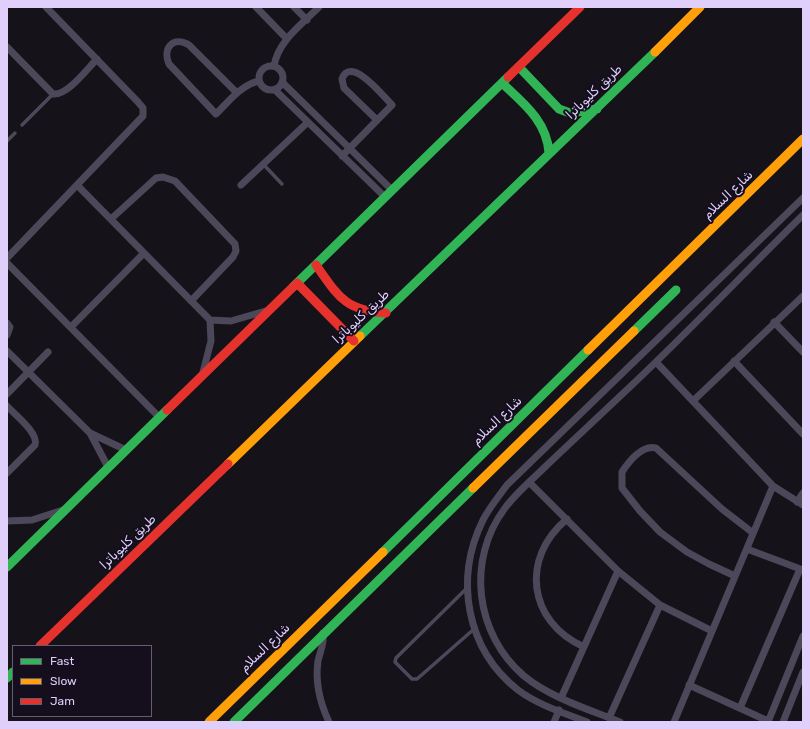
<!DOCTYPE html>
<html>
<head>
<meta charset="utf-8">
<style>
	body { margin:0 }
	#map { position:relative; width:810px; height:729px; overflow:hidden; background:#15121a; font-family:Rubik,sans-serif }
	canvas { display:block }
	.frame { position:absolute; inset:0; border:8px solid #dfcffa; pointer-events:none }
	.legend { position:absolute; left:12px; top:645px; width:140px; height:72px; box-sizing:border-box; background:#140e1d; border:1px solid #655b75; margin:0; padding:5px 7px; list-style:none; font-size:12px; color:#dfcffa }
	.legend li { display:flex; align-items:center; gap:8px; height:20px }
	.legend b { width:20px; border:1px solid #655b75 }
</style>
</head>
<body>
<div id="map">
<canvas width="810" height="729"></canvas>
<div class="frame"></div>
<ul class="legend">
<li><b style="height:5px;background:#30b455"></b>Fast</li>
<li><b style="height:5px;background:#ff9f0a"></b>Slow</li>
<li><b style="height:5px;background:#e5322d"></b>Jam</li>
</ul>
</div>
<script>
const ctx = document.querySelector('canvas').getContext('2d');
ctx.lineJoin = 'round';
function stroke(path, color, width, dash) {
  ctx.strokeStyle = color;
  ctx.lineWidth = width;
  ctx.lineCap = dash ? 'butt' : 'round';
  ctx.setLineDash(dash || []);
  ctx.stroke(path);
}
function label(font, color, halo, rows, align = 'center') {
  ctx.font = font + ' Rubik,Vazirmatn,sans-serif';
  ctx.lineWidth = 4;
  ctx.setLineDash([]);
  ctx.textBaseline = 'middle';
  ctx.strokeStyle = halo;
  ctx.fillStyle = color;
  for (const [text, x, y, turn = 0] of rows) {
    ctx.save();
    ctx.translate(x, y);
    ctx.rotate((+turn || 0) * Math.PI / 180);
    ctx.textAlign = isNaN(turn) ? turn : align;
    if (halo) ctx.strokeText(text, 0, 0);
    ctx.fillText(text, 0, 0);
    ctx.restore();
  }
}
const lane = new Path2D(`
	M22 125 53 94
	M7 141 15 133
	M263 164 282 184
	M467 588 396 658 395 662 412 679H417L474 629`);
const street = new Path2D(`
	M256 7 287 39
	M294 7 307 20
	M7 47 53 94C67 96 87 69 97 59
	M259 78a12 12 0 1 1 24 0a12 12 0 1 1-24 0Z
	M274 66C278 41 302 24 319 7
	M282 82 392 190
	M275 90 385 197
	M237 93 189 45C174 36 162 47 169 64L216 114C229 101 241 85 259 81
	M342 156 392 105C383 96 351 55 342 79L344 88 377 120
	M77 185 210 320 231 321 269 310
	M241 185 308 122
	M111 219 156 178 163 177 175 181 235 244 236 251 233 257 191 301
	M7 258 143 116V108L138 102 46 7
	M7 263 159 417
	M774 322 803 352
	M7 323 10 327 7 335
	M71 327 144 253
	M7 351 90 433 108 467
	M734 361 803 434
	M656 362 773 486 803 505
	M202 376 211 341 210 320
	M7 394 48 352
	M693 401 803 296
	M7 406C15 415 39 433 35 445L7 473
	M90 433 126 450
	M529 482 618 571 660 605 712 631
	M797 502 803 493
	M567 519C520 558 528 622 584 647
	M7 521 32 520 63 510
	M747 549 803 570
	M735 576 709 564 687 552 660 532 640 511 622 488V472C629 461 643 444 656 448L722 509 753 533
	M323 633C325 642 320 652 318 661 315 682 320 703 329 722
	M689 685 768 721
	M561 698 618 571
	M740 708 800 569
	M609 718 660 605
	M554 722 559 710
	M587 722C564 713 538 705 518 690 466 649 454 579 483 520 489 508 499 496 507 485L803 198
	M620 722C588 709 551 698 524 676 475 634 466 560 505 508 517 492 533 479 547 465 576 438 604 411 633 384 691 329 746 271 803 215
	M674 722 773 486
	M768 722 803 636
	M783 722 803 672`);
const fast = new Path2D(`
	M519 67 559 109 570 113 597 109
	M502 83C523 103 547 121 549 153
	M293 287 508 77
	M634 331 676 290
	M360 336 655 52
	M383 552 588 350
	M7 567 167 410
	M7 678 13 672
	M234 722 473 488`);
const slow = new Path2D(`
	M655 52 700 7
	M588 350 803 139
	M228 464 360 336
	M473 488 634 331
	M209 722 383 552`);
const jam = new Path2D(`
	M508 77 580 7
	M316 265C338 296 345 311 386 313
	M297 283 354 341
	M167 410 293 287
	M40 646 228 464`);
const streetNames = [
	["طريق كليوباترا",594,92,-44],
	["شارع السلام",728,195,-44],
	["طريق كليوباترا",361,317,-43],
	["شارع السلام",497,421,-44],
	["طريق كليوباترا",128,542,-44],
	["شارع السلام",265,648,-44]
];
stroke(lane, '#4c4859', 3.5);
stroke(street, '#4c4859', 7);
stroke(fast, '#30b455', 9);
stroke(slow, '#ff9f0a', 9);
stroke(jam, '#e5322d', 9);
label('13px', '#dfcffa', '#140e1d', streetNames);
</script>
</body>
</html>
